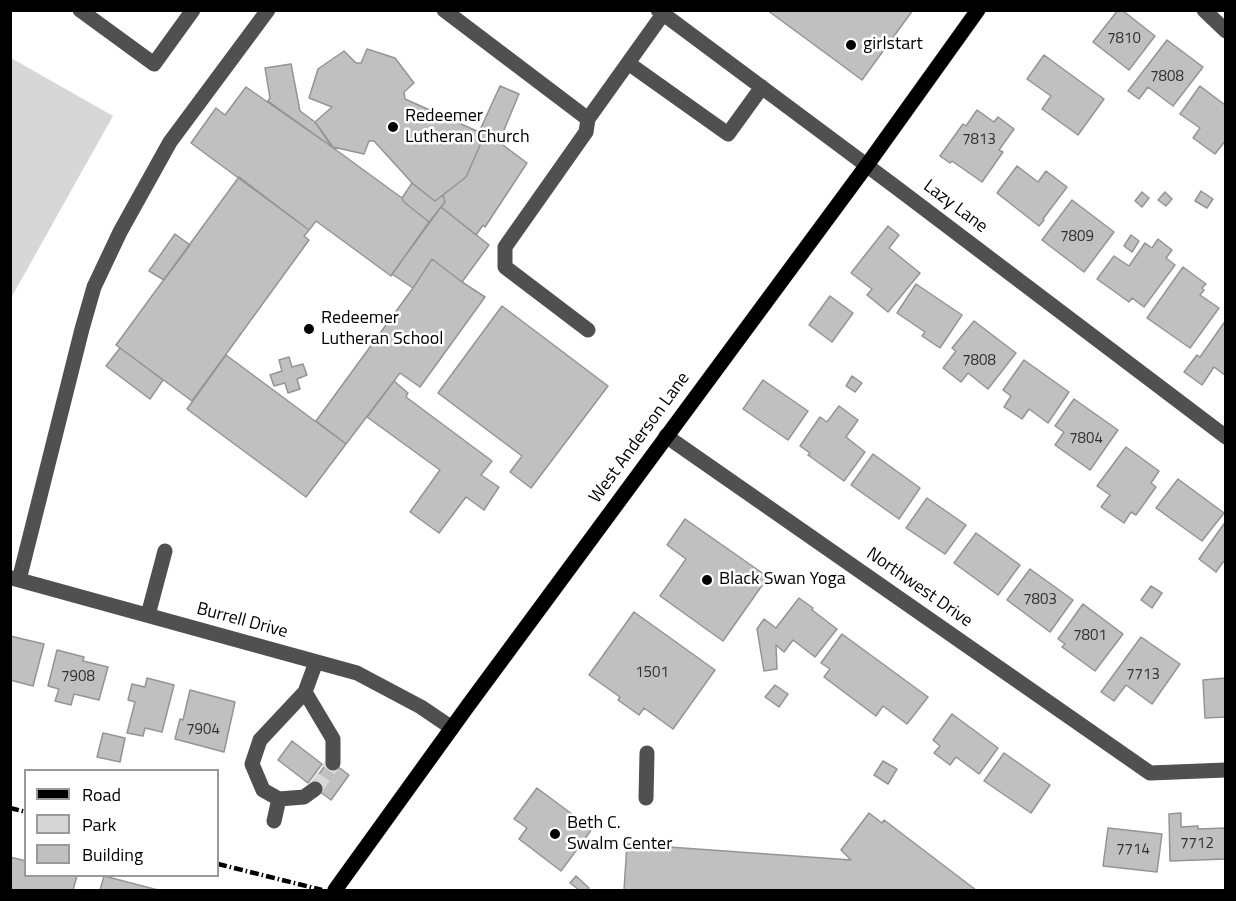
<!DOCTYPE html>
<html>
<head>
<meta charset="utf-8">
<style>
	body { margin:0 }
	#map { position:relative; width:1236px; height:901px; overflow:hidden; background:#fff; font-family:"Titillium Web",sans-serif }
	canvas { display:block }
	.frame { position:absolute; inset:0; border:12px solid #000; pointer-events:none }
	.legend { position:absolute; left:24px; top:769px; width:195px; height:108px; box-sizing:border-box; background:#fff; border:2px solid #999; margin:0; padding:8px 10px; list-style:none; font-size:18px; color:#000 }
	.legend li { display:flex; align-items:center; gap:12px; height:30px }
	.legend b { width:30px; border:2px solid #999 }
</style>
</head>
<body>
<div id="map">
<canvas width="1236" height="901"></canvas>
<div class="frame"></div>
<ul class="legend">
<li><b style="height:8px;background:#000"></b>Road</li>
<li><b style="height:16px;background:#d7d7d7"></b>Park</li>
<li><b style="height:16px;background:#c0c0c0"></b>Building</li>
</ul>
</div>
<script>
const ctx = document.querySelector('canvas').getContext('2d');
ctx.lineJoin = 'round';
function fill(path, color) {
  ctx.fillStyle = color;
  ctx.fill(path, 'evenodd');
}
function stroke(path, color, width, dash) {
  ctx.strokeStyle = color;
  ctx.lineWidth = width;
  ctx.lineCap = dash ? 'butt' : 'round';
  ctx.setLineDash(dash || []);
  ctx.stroke(path);
}
function label(font, color, halo, rows, align = 'center') {
  ctx.font = font + ' "Titillium Web",sans-serif';
  ctx.lineWidth = 5;
  ctx.setLineDash([]);
  ctx.textBaseline = 'middle';
  ctx.strokeStyle = halo;
  ctx.fillStyle = color;
  for (const [text, x, y, turn = 0] of rows) {
    ctx.save();
    ctx.translate(x, y);
    ctx.rotate((+turn || 0) * Math.PI / 180);
    ctx.textAlign = isNaN(turn) ? turn : align;
    if (halo) ctx.strokeText(text, 0, 0);
    ctx.fillText(text, 0, 0);
    ctx.restore();
  }
}
const green = new Path2D(`
	M11 58 113 116 11 298Z`);
const building = new Path2D(`
	M767 10H913L862 80Z
	M1118 10H1122L1155 36 1129 70 1093 42Z
	M1167 40 1203 67 1173 106 1148 87 1139 99 1128 91Z
	M367 49 395 58 414 83 404 92 405 99 479 132 482 141 466 177 435 201 414 185 374 141H369L364 154 333 147 315 122 332 107 309 98 318 69 344 51 356 63H361Z
	M1044 55 1104 99 1078 135 1042 109 1051 96 1027 79Z
	M291 64 300 111 315 122 332 147 268 101 270 98 265 68Z
	M500 86 519 94 499 142 482 141 479 132Z
	M1200 86 1225 105 1226 104V140L1215 154 1193 138 1200 128 1180 114Z
	M246 87 332 147 402 198 404 202 429 222 391 276 316 221 309 230 191 143 216 108 225 115Z
	M977 110 994 122 998 117 1014 129 999 150 1003 152 982 182 952 161 950 163 940 156 963 124 966 126Z
	M482 141 499 142 527 163 485 227 483 225 476 235 441 207 445 202 443 195 466 177Z
	M1017 166 1038 182 1046 171 1067 187 1043 219 1044 220 1039 226 997 193Z
	M239 177 309 230 304 236 309 240 192 401 116 345Z
	M412 183 435 201 443 195 445 202 429 222 404 202 402 198Z
	M1201 191 1213 199 1207 208 1195 201Z
	M1142 192 1149 198 1142 207 1135 201Z
	M1165 192 1172 199 1166 206 1158 200Z
	M1072 200 1114 232 1084 272 1042 240Z
	M441 207 489 245 462 282 432 259 413 288 392 274Z
	M888 226 899 235 889 248 920 273 888 312 867 295 872 289 851 273Z
	M175 234 190 245 164 280 149 271Z
	M1131 235 1139 241 1132 252 1124 246Z
	M1158 239 1172 250 1166 258 1175 265 1144 307 1132 298 1129 302 1097 279 1114 256 1129 266 1145 243 1152 248Z
	M432 259 462 282 485 297 420 387 400 373 346 444 316 421 413 288Z
	M1183 267 1206 284 1202 288 1204 290 1200 295 1219 308 1190 348 1147 318Z
	M916 284 962 315 940 348 922 336 925 332 897 313Z
	M830 296 853 313 832 342 809 325Z
	M502 306 608 386 531 488 510 472 522 456 438 393Z
	M1226 320V376L1214 367 1202 385 1184 372 1197 355 1200 357Z
	M974 321 1016 353 988 389 968 373 961 382 943 368 956 351 952 348Z
	M120 348 163 380 150 399 106 366Z
	M226 355 346 444 306 497 187 409Z
	M289 357 292 367 303 364 307 375 297 379 300 389 288 393 285 383 274 386 270 375 282 371 279 360Z
	M1024 360 1069 392 1048 423 1029 409 1022 419 1004 407 1011 396 1003 390Z
	M852 376 862 383 855 392 846 386Z
	M763 380 808 411 788 440 743 409Z
	M394 381 408 393 406 397 492 461 481 475 499 487 484 510 466 497 439 533 410 512 440 470 367 417Z
	M1074 399 1118 430 1090 470 1055 445 1064 432 1055 426Z
	M839 406 858 420 846 437 865 452 844 481 808 455 810 453 800 446 820 417 827 422Z
	M1126 447 1159 471 1151 483 1156 487 1136 515 1131 512 1124 523 1101 507 1110 495 1097 486Z
	M873 454 920 488 899 519 851 485Z
	M1178 479 1224 513 1202 541 1156 508Z
	M927 498 966 525 945 554 906 528Z
	M685 519 768 577 723 641 660 596 686 559 667 545Z
	M1226 521V563L1223 562 1216 572 1199 559Z
	M976 533 1020 565 998 595 954 563Z
	M1030 569 1073 600 1050 632 1007 600Z
	M1151 586 1162 593 1152 608 1141 600Z
	M799 598 813 608 812 610 837 629 815 657 793 640 784 652 776 645 777 669 764 671 757 629 764 619 776 628Z
	M1083 604 1123 634 1095 671 1062 647 1065 644 1058 639Z
	M634 612 715 670 673 729 644 708 639 715 618 700 620 697 589 675Z
	M842 634 928 697 907 724 883 706 876 716 824 677 830 669 821 663Z
	M10 636 44 644 33 686 10 680Z
	M1141 637 1180 664 1152 704 1126 685 1114 701 1101 692Z
	M57 650 84 657 83 661 108 667 99 700 74 694 71 705 55 701 59 689 48 686Z
	M147 678 174 685 162 732 145 728 143 736 127 733 135 702 128 700 132 684 145 687Z
	M1226 678V717L1205 718 1203 680Z
	M775 685 788 694 779 707 765 697Z
	M190 690 235 702 224 752 175 739 180 719 183 720Z
	M952 714 998 748 979 774 956 757 950 765 934 753 940 746 933 740Z
	M103 733 125 738 120 762 97 757Z
	M292 741 322 764 308 783 278 760Z
	M1004 753 1050 785 1031 813 984 781Z
	M329 760 349 775 331 800 311 785Z
	M883 761 897 769 888 784 874 775Z
	M537 788 592 829 561 871 519 839 527 828 514 819Z
	M869 813 882 823 884 820 976 890H624L627 844 851 860 841 850Z
	M1181 813V827L1198 826V829L1226 828V859L1170 861 1169 814Z
	M1108 828 1162 834 1157 872 1103 866Z
	M10 857 26 861V876H77L73 890H10Z
	M104 876 158 890H100Z
	M576 876 589 888 587 890H579L570 883Z`);
const minorTunnel = new Path2D(`
	M315 789 333 763`);
const minor = new Path2D(`
	M80 10 154 64 193 10
	M444 10 588 119
	M658 10 897 188 1226 437
	M1204 10 1226 31
	M628 63 728 134 762 87
	M588 330 505 267V247L586 132 588 119 663 14
	M666 436 1150 773 1226 770
	M12 578 357 673 421 707 452 728
	M19 580 82 329 94 287 120 232 170 142 268 10
	M148 615 165 551
	M305 692 333 739V763
	M315 789 304 797 279 799 263 790 252 764 260 740 305 692 316 662
	M646 798 647 753
	M274 821 279 799`);
const major = new Path2D(`
	M335 890 467 707 867 165 978 10`);
const rail = new Path2D(`
	M10 808 26 812
	M218 864 322 890`);
const markers = [
	[851,45,6,"#000"],
	[393,127,6,"#000"],
	[309,329,6,"#000"],
	[707,580,6,"#000"],
	[555,834,6,"#000"]
];
const numberNames = [
	["7810",1124,39],
	["7808",1167,77],
	["7813",979,140],
	["7809",1077,237],
	["7808",979,361],
	["7804",1086,439],
	["7803",1040,600],
	["7801",1090,636],
	["1501",652,673],
	["7713",1143,675],
	["7908",78,677],
	["7904",203,730],
	["7712",1197,844],
	["7714",1133,850]
];
const poiNames = [
	["girlstart",863,45],
	["Redeemer",405,117],
	["Lutheran Church",405,138],
	["Redeemer",321,319],
	["Lutheran School",321,340],
	["Black Swan Yoga",719,580],
	["Beth C.",567,824],
	["Swalm Center",567,845]
];
const streetNames = [
	["Lazy Lane",955,207,37],
	["West Anderson Lane",640,438,-54],
	["Northwest Drive",919,588,35],
	["Burrell Drive",242,621,15]
];
fill(green, '#d7d7d7');
fill(building, '#c0c0c0');
stroke(building, '#949494', 1.5);
stroke(minorTunnel, '#d9d9d9', 15, [15, 8]);
stroke(major, '#dbdbdb', 16);
stroke(minor, '#505050', 15);
stroke(major, '#000', 15);
stroke(rail, '#000', 4.5, [9, 3, 1.5, 3]);
for (const [x, y, r, color] of markers) {
  const dot = new Path2D();
  dot.arc(x, y, r, 0, 2 * Math.PI);
  ctx.fillStyle = color;
  ctx.fill(dot);
  stroke(dot, '#fff', 2);
}
label('15px', '#303030', null, numberNames);
label('18px', '#000', '#fff', poiNames, 'left');
label('18px', '#000', '#fff', streetNames);
</script>
</body>
</html>
